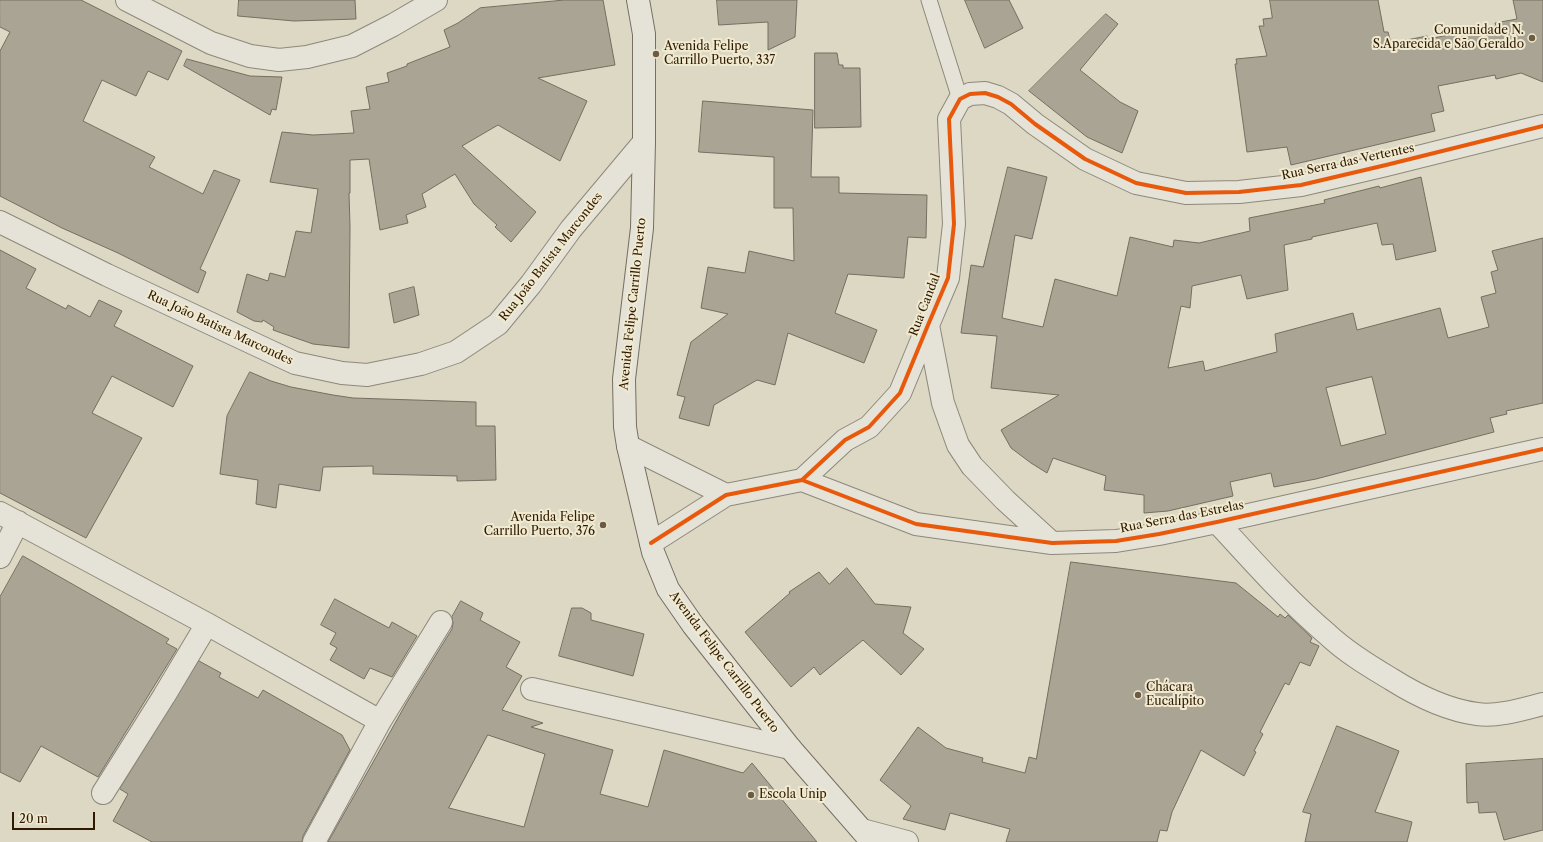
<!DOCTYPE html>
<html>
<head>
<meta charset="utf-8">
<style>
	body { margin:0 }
	#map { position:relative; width:1543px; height:842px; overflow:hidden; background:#ddd8c3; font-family:"Libre Caslon Text",serif }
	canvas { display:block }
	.scale { position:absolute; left:12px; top:812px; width:83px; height:18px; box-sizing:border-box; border:2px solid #301900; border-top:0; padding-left:5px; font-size:12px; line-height:14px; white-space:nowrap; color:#301900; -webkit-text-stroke:3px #f0ead1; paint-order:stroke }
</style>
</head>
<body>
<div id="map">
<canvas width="1543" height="842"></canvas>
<div class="scale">20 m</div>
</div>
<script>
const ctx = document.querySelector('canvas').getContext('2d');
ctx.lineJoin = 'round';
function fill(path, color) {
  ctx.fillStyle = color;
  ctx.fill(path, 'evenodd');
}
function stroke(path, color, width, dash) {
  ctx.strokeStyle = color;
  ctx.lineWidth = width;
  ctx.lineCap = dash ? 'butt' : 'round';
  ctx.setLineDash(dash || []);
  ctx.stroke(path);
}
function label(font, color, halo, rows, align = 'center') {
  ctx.font = font + ' "Libre Caslon Text",serif';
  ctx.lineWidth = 4;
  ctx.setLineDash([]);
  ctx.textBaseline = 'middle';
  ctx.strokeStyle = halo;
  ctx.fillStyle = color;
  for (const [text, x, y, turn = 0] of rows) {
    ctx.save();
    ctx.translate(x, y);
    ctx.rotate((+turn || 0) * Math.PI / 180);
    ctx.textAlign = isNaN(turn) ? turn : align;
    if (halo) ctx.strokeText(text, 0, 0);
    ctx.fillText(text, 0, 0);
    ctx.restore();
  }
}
const building = new Path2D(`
	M0 0H81L182 51 168 80 148 71 136 96 102 80 83 121 155 157 149 167 203 194 214 170 240 180 200 269 206 272 198 293 118 253 62 228 0 196V51L10 32 0 27Z
	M239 0H355L356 19 294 21 238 16Z
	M565 0H603L615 65 538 78 587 101 560 161 498 125 462 146 536 212 511 242 495 227 497 225 474 204 455 174 422 194 426 207 406 215 408 223 380 230 369 159 350 160V193H349L350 226 349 348 313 344 273 330 274 327 263 320 262 322 254 321 237 312 247 274 268 281 270 273 285 277 296 231 311 233 318 189 270 182 282 132 313 135 354 133 351 111 370 109 366 87 389 82 387 73 407 66V64L450 47 444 30 458 23 480 8Z
	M717 0H797L795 37 768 50V22L719 25Z
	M965 0H1009L1023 28 985 48Z
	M1270 0H1378L1384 32H1388L1391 43 1427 36 1428 39 1496 26 1495 23 1517 19 1513 0H1543V82L1521 73 1496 79 1495 75 1438 86 1444 111 1431 114 1435 131 1291 165 1287 147 1247 152 1235 64H1237L1236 59 1267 56 1259 26H1264L1263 19 1272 18Z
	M1106 14 1118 24 1080 70 1120 102 1138 111 1122 153 1087 137 1029 91Z
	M815 53H837L839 65H843V68H860L861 127 815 128Z
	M187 59 250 76 282 77 276 110 272 109 270 115 184 66Z
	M703 101 813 110 811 177H839V193L927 195 926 238 908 237 904 278 848 274 835 313 877 330 864 363 788 333 775 385 757 380 714 405 709 426 679 418 685 397 677 395 691 342 728 314 701 308 708 267 745 273 749 251 794 261 793 208H774V157L699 152Z
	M1008 167 1047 177 1032 239 1015 235 1002 318 1043 327 1055 279 1117 296 1130 237 1173 247 1174 240 1199 243 1250 231 1249 218 1325 203 1324 200 1379 186 1380 188 1421 177 1436 251 1396 260 1393 244 1382 245 1377 223 1312 237V239L1284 245 1288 290 1247 299 1241 275 1192 286 1190 308 1181 306 1168 368 1203 361 1205 371 1277 352 1275 334 1353 313 1357 330 1440 308 1448 338 1489 327 1481 297 1496 293 1491 272 1498 270 1492 251 1543 238V403L1506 411 1507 414 1490 418 1494 432 1316 479 1274 487 1271 473 1230 482 1233 496 1168 511 1144 513V495L1104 490 1106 476 1053 458 1047 473 1031 463 1011 448 1001 430 1059 395 991 388 997 336 961 333 971 265 983 267ZM1372 377 1386 434 1341 446 1326 388Z
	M0 250 36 269 26 288 66 309 68 305 90 317 99 300 122 311 114 326 193 366 173 407 112 376 92 413 142 438 86 538 0 493Z
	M414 287 419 315 394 323 389 294Z
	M250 372 271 381 291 387 333 395 353 398 476 402V426H495L496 480 457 481V476L373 474V466L323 467 320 491 279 484 276 508 256 504 258 480 220 474 227 416Z
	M23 556 169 639 166 643 177 649 98 777 41 746 20 782 0 772V597Z
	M1071 562 1236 583 1278 617 1280 614 1285 618 1288 615 1312 638 1310 642 1319 646 1310 666 1300 662 1289 685 1285 683 1260 732 1263 734 1254 751 1256 752 1244 776 1201 750 1172 812 1167 831 1160 830 1157 842H1006L1010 829 950 813 945 830 903 819 911 806 880 780 918 727 946 748 983 758 982 762 1025 773 1029 757 1036 759Z
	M847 568 875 604 911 607 903 633 924 649 901 675 863 640 820 675 814 667 791 687 745 632 790 593 789 592 819 572 829 584Z
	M335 599 389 628 392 622 417 636 392 677 370 668 364 679 330 660 337 648 330 644 336 633 321 625Z
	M461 601 483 613 480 620 520 642 506 667 522 676 502 710 543 723 531 727 613 750 600 794 648 807 664 750 743 773 752 763 817 842H328L407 702 452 629 453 623 452 617ZM488 735 545 754 524 827 449 808Z
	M572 608H582L591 613V620L644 634 633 676 559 656Z
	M199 661 221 673 219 677 258 698 263 690 342 735 350 750 303 836 302 842H152L113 821 128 794 120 789Z
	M1337 726 1399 751 1375 812 1412 822 1407 842H1305L1311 814 1303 812Z
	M1543 759V830L1504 840 1496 812 1479 813 1478 802 1467 803 1466 764Z`);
const lane = new Path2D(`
	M929 0 960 99`);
const street = new Path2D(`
	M127 0 211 43 250 56 279 60 307 57 352 46 393 25 436 0
	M0 222 107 275 295 363 342 373 367 375 421 364 456 352 498 324 531 284 571 229 644 142
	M928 325 943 403 958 445 972 466 1005 500 1052 543
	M628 446 726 495
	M802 480 845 440 869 427 900 393 928 325 948 278 954 224 949 119 960 99 970 94 985 93 998 97 1011 104 1035 124 1085 159 1136 183 1186 193 1239 192 1301 185 1386 165 1543 126
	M0 513 207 624 380 721
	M1217 522C1252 560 1287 600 1327 634 1346 652 1369 666 1391 679 1418 696 1446 710 1477 714 1498 717 1523 709 1543 704
	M651 543 726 495 802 480 916 524 1052 543 1116 541 1159 534 1217 522 1543 449
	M0 557 18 522
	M532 689 790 748
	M103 793 164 696 207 624
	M862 830 907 842
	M314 842 380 721 441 622`);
const secondary = new Path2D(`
	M638 0 644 34V142L642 228 624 379 625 427 628 446 653 552 668 589 693 625 790 748 872 842`);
const cycleway = new Path2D(`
	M802 480 845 440 869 427 900 393 928 325 948 278 954 224 949 119 960 99 970 94 985 93 998 97 1011 104 1035 124 1085 159 1136 183 1186 193 1239 192 1301 185 1386 165 1543 126
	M651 543 726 495 802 480 916 524 1052 543 1116 541 1159 534 1217 522 1543 449`);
const markers = [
	[1532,38,4,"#6d5c44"],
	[656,54,4,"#6d5c44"],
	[603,525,4,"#6d5c44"],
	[1138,695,4,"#6d5c44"],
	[751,795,4,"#6d5c44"]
];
const poiNames = [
	["Comunidade N.",1524,31,"right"],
	["S.Aparecida e São Geraldo",1524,45,"right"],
	["Avenida Felipe",664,47],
	["Carrillo Puerto, 337",664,61],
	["Avenida Felipe",595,518,"right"],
	["Carrillo Puerto, 376",595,532,"right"],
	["Chácara",1146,688],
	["Eucalípito",1146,702],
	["Escola Unip",759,795]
];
const streetNames = [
	["Rua Serra das Vertentes",1348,162,-12],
	["Rua João Batista Marcondes",551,257,-52],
	["Avenida Felipe Carrillo Puerto",633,304,-84],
	["Rua Candal",925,305,-69],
	["Rua João Batista Marcondes",220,328,25],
	["Rua Serra das Estrelas",1182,517,-11],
	["Avenida Felipe Carrillo Puerto",724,662,53]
];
fill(building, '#aaa495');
stroke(building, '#756e61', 1);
stroke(lane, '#8e887a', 17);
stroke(street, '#8e887a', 24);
stroke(secondary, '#756e61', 24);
stroke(lane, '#e5e2d7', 15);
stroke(street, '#e5e2d7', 22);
stroke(secondary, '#e5e2d7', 22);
stroke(cycleway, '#e8590c', 4);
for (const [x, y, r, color] of markers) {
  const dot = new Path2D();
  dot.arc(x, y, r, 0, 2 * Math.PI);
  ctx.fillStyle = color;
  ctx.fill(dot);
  stroke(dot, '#f0ead1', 1.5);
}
label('12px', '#301900', '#f0ead1', poiNames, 'left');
label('12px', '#301900', '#f0ead1', streetNames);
</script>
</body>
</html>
